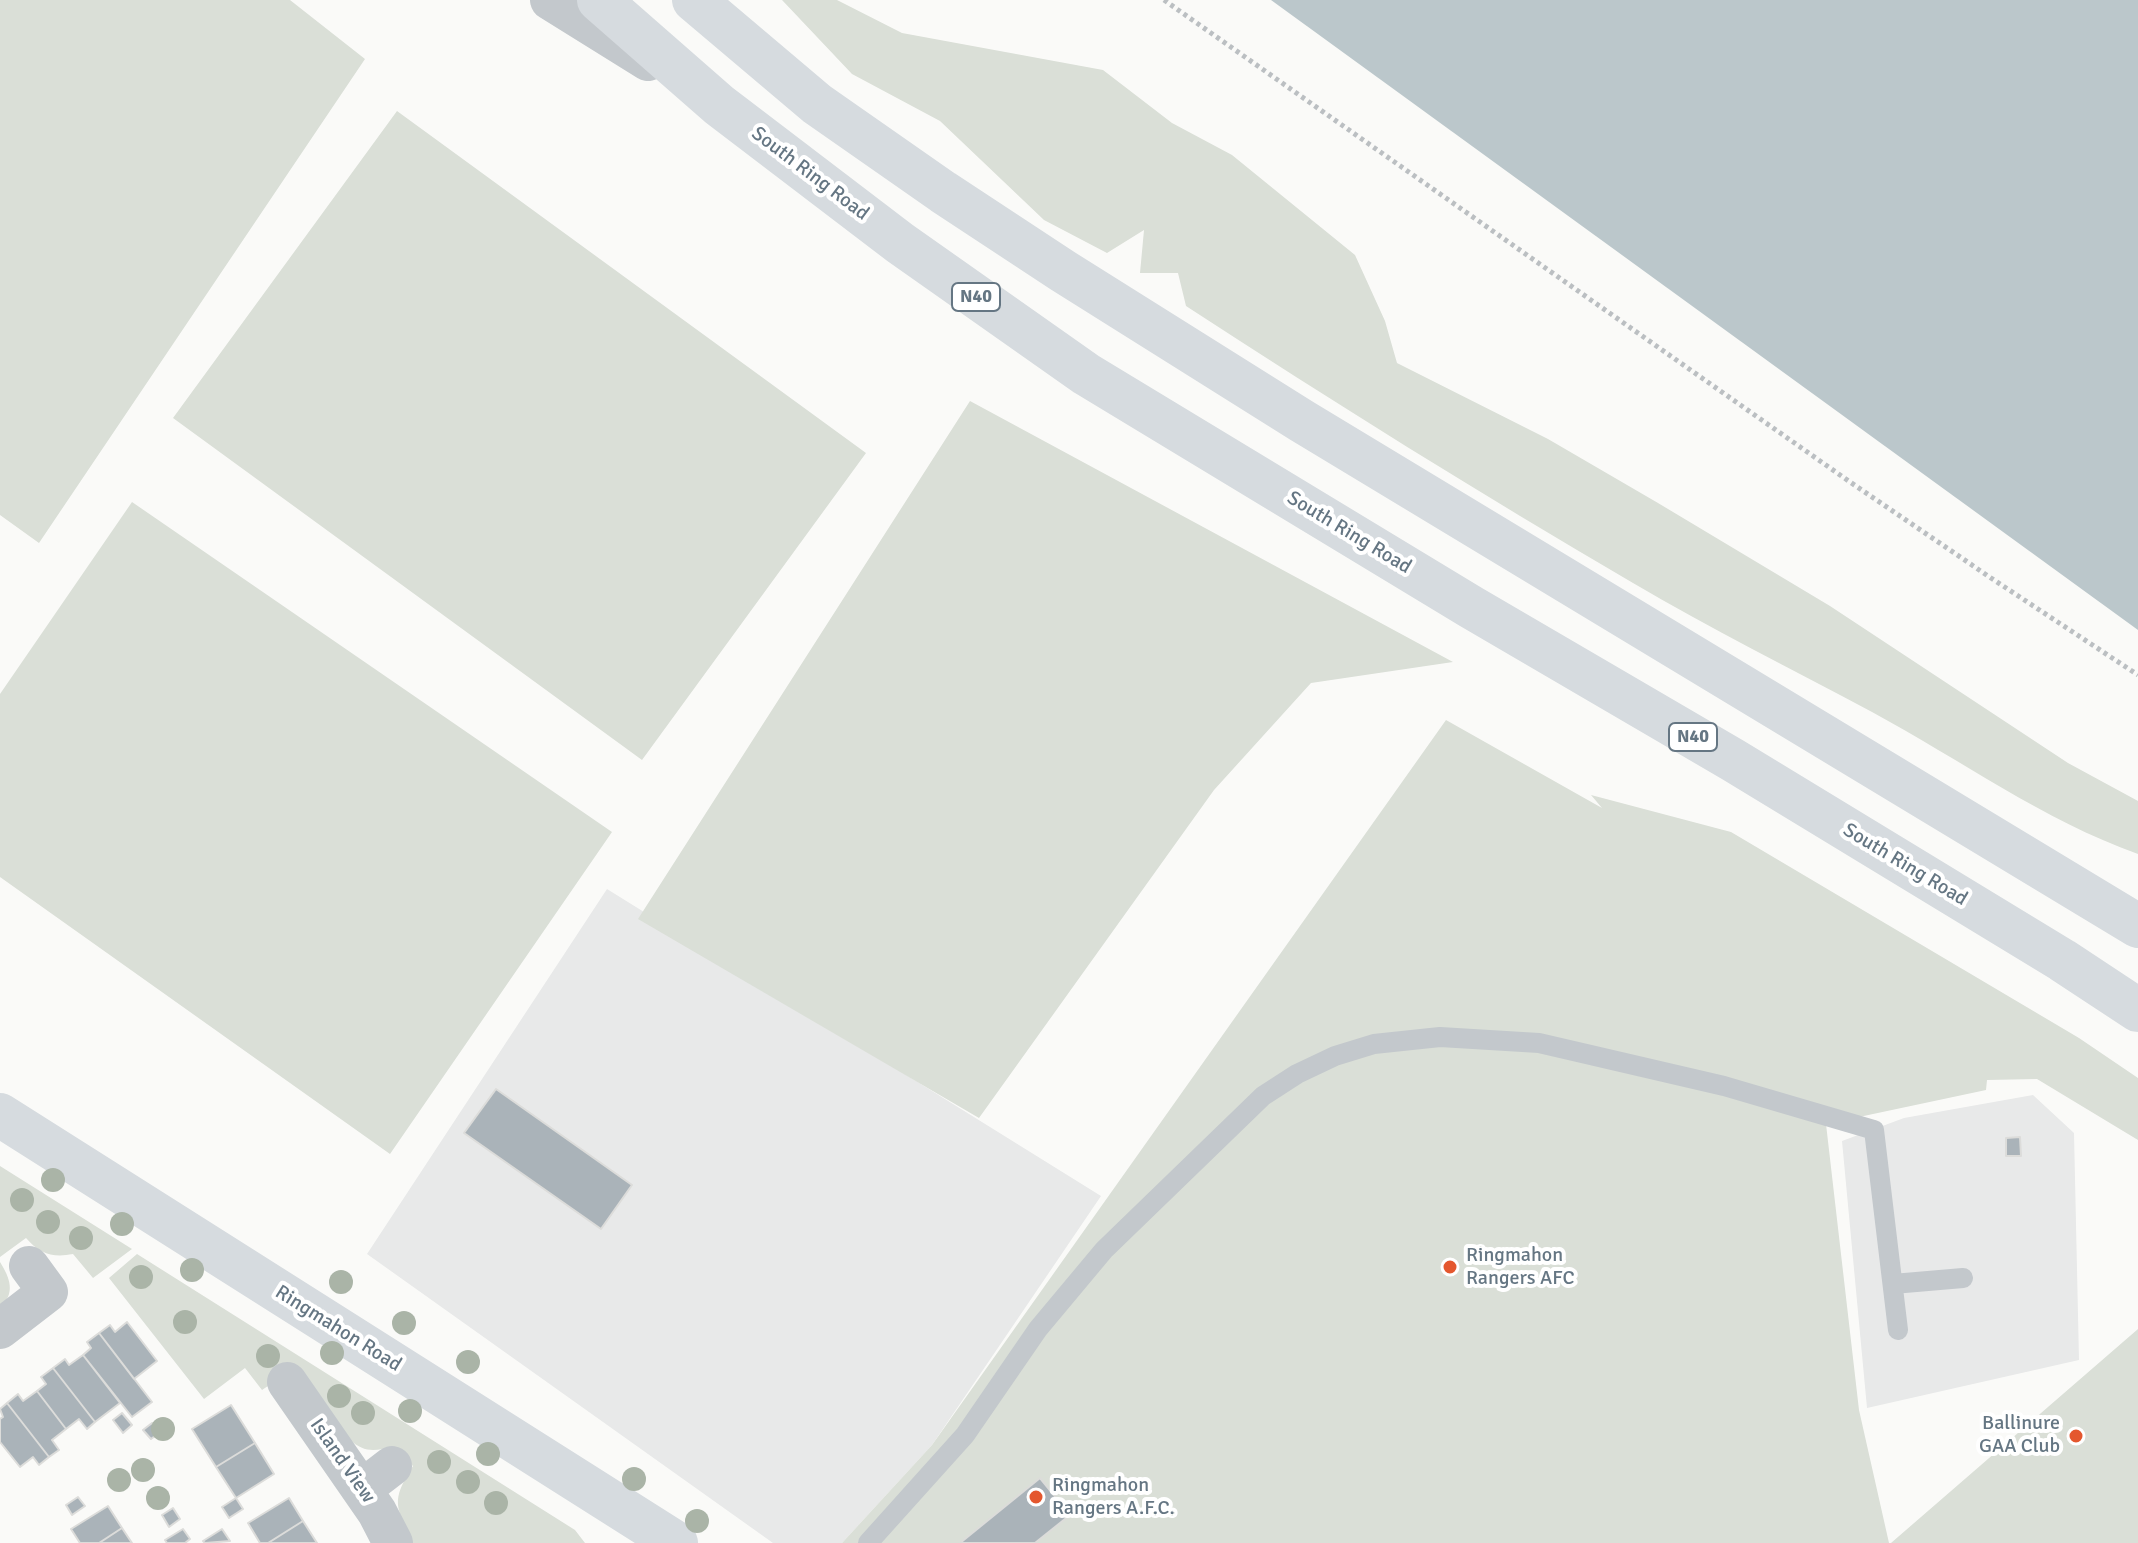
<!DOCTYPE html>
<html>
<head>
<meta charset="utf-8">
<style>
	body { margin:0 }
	canvas { display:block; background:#fafaf8 }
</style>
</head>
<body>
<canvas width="2138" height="1543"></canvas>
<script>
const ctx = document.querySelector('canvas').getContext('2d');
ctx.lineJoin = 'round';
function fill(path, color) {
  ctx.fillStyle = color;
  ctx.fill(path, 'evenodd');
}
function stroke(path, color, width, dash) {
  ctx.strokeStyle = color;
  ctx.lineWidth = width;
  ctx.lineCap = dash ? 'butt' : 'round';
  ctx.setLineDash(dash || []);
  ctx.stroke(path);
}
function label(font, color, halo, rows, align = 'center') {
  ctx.font = font + ' Signika,sans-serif';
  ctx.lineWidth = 8;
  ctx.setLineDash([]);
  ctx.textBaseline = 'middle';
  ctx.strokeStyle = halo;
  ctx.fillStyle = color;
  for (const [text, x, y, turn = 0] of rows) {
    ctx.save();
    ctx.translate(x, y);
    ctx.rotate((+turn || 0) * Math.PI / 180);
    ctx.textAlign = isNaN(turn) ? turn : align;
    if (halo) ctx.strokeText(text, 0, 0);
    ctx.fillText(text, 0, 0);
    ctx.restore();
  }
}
const built = new Path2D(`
	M607 889 1101 1196 932 1445 842 1543H773L367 1254Z
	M2033 1095 2074 1133 2079 1360 1867 1408 1842 1141 1904 1118Z`);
const green = new Path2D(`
	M0 0H290L365 59 39 543 0 515Z
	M782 0H837L902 33 1103 70 1172 123 1232 155 1355 255 1385 321 1397 363 1548 439 1658 503 1830 606 2068 763 2138 801V854C2043 820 1961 760 1872 712 1792 669 1711 629 1633 583 1481 494 1333 402 1186 306L1178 273H1140L1144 230 1107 253 1044 220 940 121 852 74Z
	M397 111 866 453 642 760 173 418Z
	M970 401 1453 662 1311 683 1214 790 979 1118 638 919Z
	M132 502 612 832 390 1154 0 877V694Z
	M1446 720 1602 808 1591 795 1731 832 2079 1038 2138 1078V1140L2037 1079 1987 1080 1986 1090 1826 1124 1859 1410 1889 1543H842L932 1445Z
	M0 1166 132 1249 93 1278 73 1254C53 1258 40 1254 26 1238L0 1257Z
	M137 1254 575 1530 585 1543H413C396 1506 390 1502 413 1466L393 1447C374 1451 364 1453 349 1439L296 1367 262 1390 245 1368 204 1399 109 1278Z
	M0 1262C10 1278 16 1293 0 1308Z
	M2138 1329V1543H1891Z`);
const water = new Path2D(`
	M1271 0H2138V630Z`);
const building = new Path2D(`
	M496 1089 632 1185 601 1229 464 1133Z
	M2020 1137 2021 1156H2006V1138Z
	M127 1322 157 1361 134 1379 99 1333 110 1325 115 1332Z
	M99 1333 152 1402 132 1417 83 1355 91 1348 87 1342Z
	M83 1355 120 1403 95 1422 53 1368 65 1359 69 1365Z
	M53 1368 95 1422 87 1429 79 1419 66 1429 37 1391 46 1384 41 1377Z
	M37 1391 66 1429 52 1440 59 1450 49 1457 7 1403 18 1394 23 1401Z
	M7 1403 49 1457 39 1465 33 1457 20 1467 0 1442V1419L3 1417 0 1409Z
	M231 1405 255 1443 216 1467 192 1429Z
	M122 1413 132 1425 123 1433 113 1420Z
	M152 1423 159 1433 151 1439 143 1430Z
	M255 1443 274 1474 236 1498 216 1467Z
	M1040 1478 1070 1515 1035 1543H960Z
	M78 1497 85 1506 72 1515 66 1505Z
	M236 1498 243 1509 229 1518 222 1507Z
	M289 1498 303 1521 268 1543H260L248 1523Z
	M108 1506 122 1528 99 1543H80L71 1529Z
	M173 1508 180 1519 169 1527 162 1515Z
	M303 1521 317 1543H268Z
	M122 1528 132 1543H99Z
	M183 1529 190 1539 185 1543H167L165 1540Z
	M222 1529 230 1541 205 1543 203 1541Z`);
const path = new Path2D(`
	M1164 0 1850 482 1991 578 2138 675`);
const lane = new Path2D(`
	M1893 1284 1963 1278
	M868 1543 965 1435 1038 1329 1104 1250 1263 1096 1297 1074 1335 1056 1374 1044 1440 1037 1539 1043 1724 1086 1874 1130 1898 1330`);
const street = new Path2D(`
	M550 0 648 61
	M0 1329 48 1292 29 1266
	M287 1382 377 1512 393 1543
	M362 1489 392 1466`);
const secondary = new Path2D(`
	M0 1115 676 1543`);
const highway = new Path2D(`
	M599 0 719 105 900 243 1086 374 1471 607 1733 760 2062 960 2138 1010
	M694 0 817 104 943 192 1063 271 1302 421 2138 926`);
const trees = [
	[53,1180],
	[22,1200],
	[48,1222],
	[122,1224],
	[81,1238],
	[192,1270],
	[141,1277],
	[341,1282],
	[185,1322],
	[404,1323],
	[332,1353],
	[268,1356],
	[468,1362],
	[339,1396],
	[410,1411],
	[363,1413],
	[163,1429],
	[488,1454],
	[439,1462],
	[143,1470],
	[634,1479],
	[119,1480],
	[468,1482],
	[158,1498],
	[496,1503],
	[697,1521]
];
const markers = [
	[1450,1267,8,"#e4572e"],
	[2076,1436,8,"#e4572e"],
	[1036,1497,8,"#e4572e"]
];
const shields = [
	[976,297,48],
	[1693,737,48]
];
const shieldNames = [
	["N40",976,297],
	["N40",1693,737]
];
const streetNames = [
	["South Ring Road",810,174,37],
	["South Ring Road",1349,533,31],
	["South Ring Road",1905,865,31],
	["Ringmahon Road",338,1329,32],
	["Island View",342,1461,55]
];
const poiNames = [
	["Ringmahon",1466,1256],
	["Rangers AFC",1466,1279],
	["Ballinure",2060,1424,"right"],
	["GAA Club",2060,1447,"right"],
	["Ringmahon",1052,1486],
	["Rangers A.F.C.",1052,1509]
];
fill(built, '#e8e9e9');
fill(green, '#dadfd7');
fill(water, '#bbc7cb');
fill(building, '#aab3b9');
stroke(building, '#dcdcda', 2);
stroke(path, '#bbbfc2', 5, [4, 4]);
stroke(lane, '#c3c8cc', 20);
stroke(street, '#c3c8cc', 40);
stroke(secondary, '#d6dbdf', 44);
stroke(highway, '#d6dbdf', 44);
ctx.fillStyle = '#aab4a7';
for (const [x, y] of trees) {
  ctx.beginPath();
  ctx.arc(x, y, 12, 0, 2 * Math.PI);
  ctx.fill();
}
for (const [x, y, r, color] of markers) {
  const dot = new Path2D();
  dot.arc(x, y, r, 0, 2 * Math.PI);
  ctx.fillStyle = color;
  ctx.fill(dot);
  stroke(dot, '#fff', 3);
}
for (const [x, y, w] of shields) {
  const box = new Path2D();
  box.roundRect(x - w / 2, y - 14, w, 28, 6);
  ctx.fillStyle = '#fff';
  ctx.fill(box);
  stroke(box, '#657683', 2);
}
label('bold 18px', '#657683', null, shieldNames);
label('20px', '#657683', '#fff', streetNames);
label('20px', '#657683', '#fff', poiNames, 'left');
</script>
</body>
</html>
